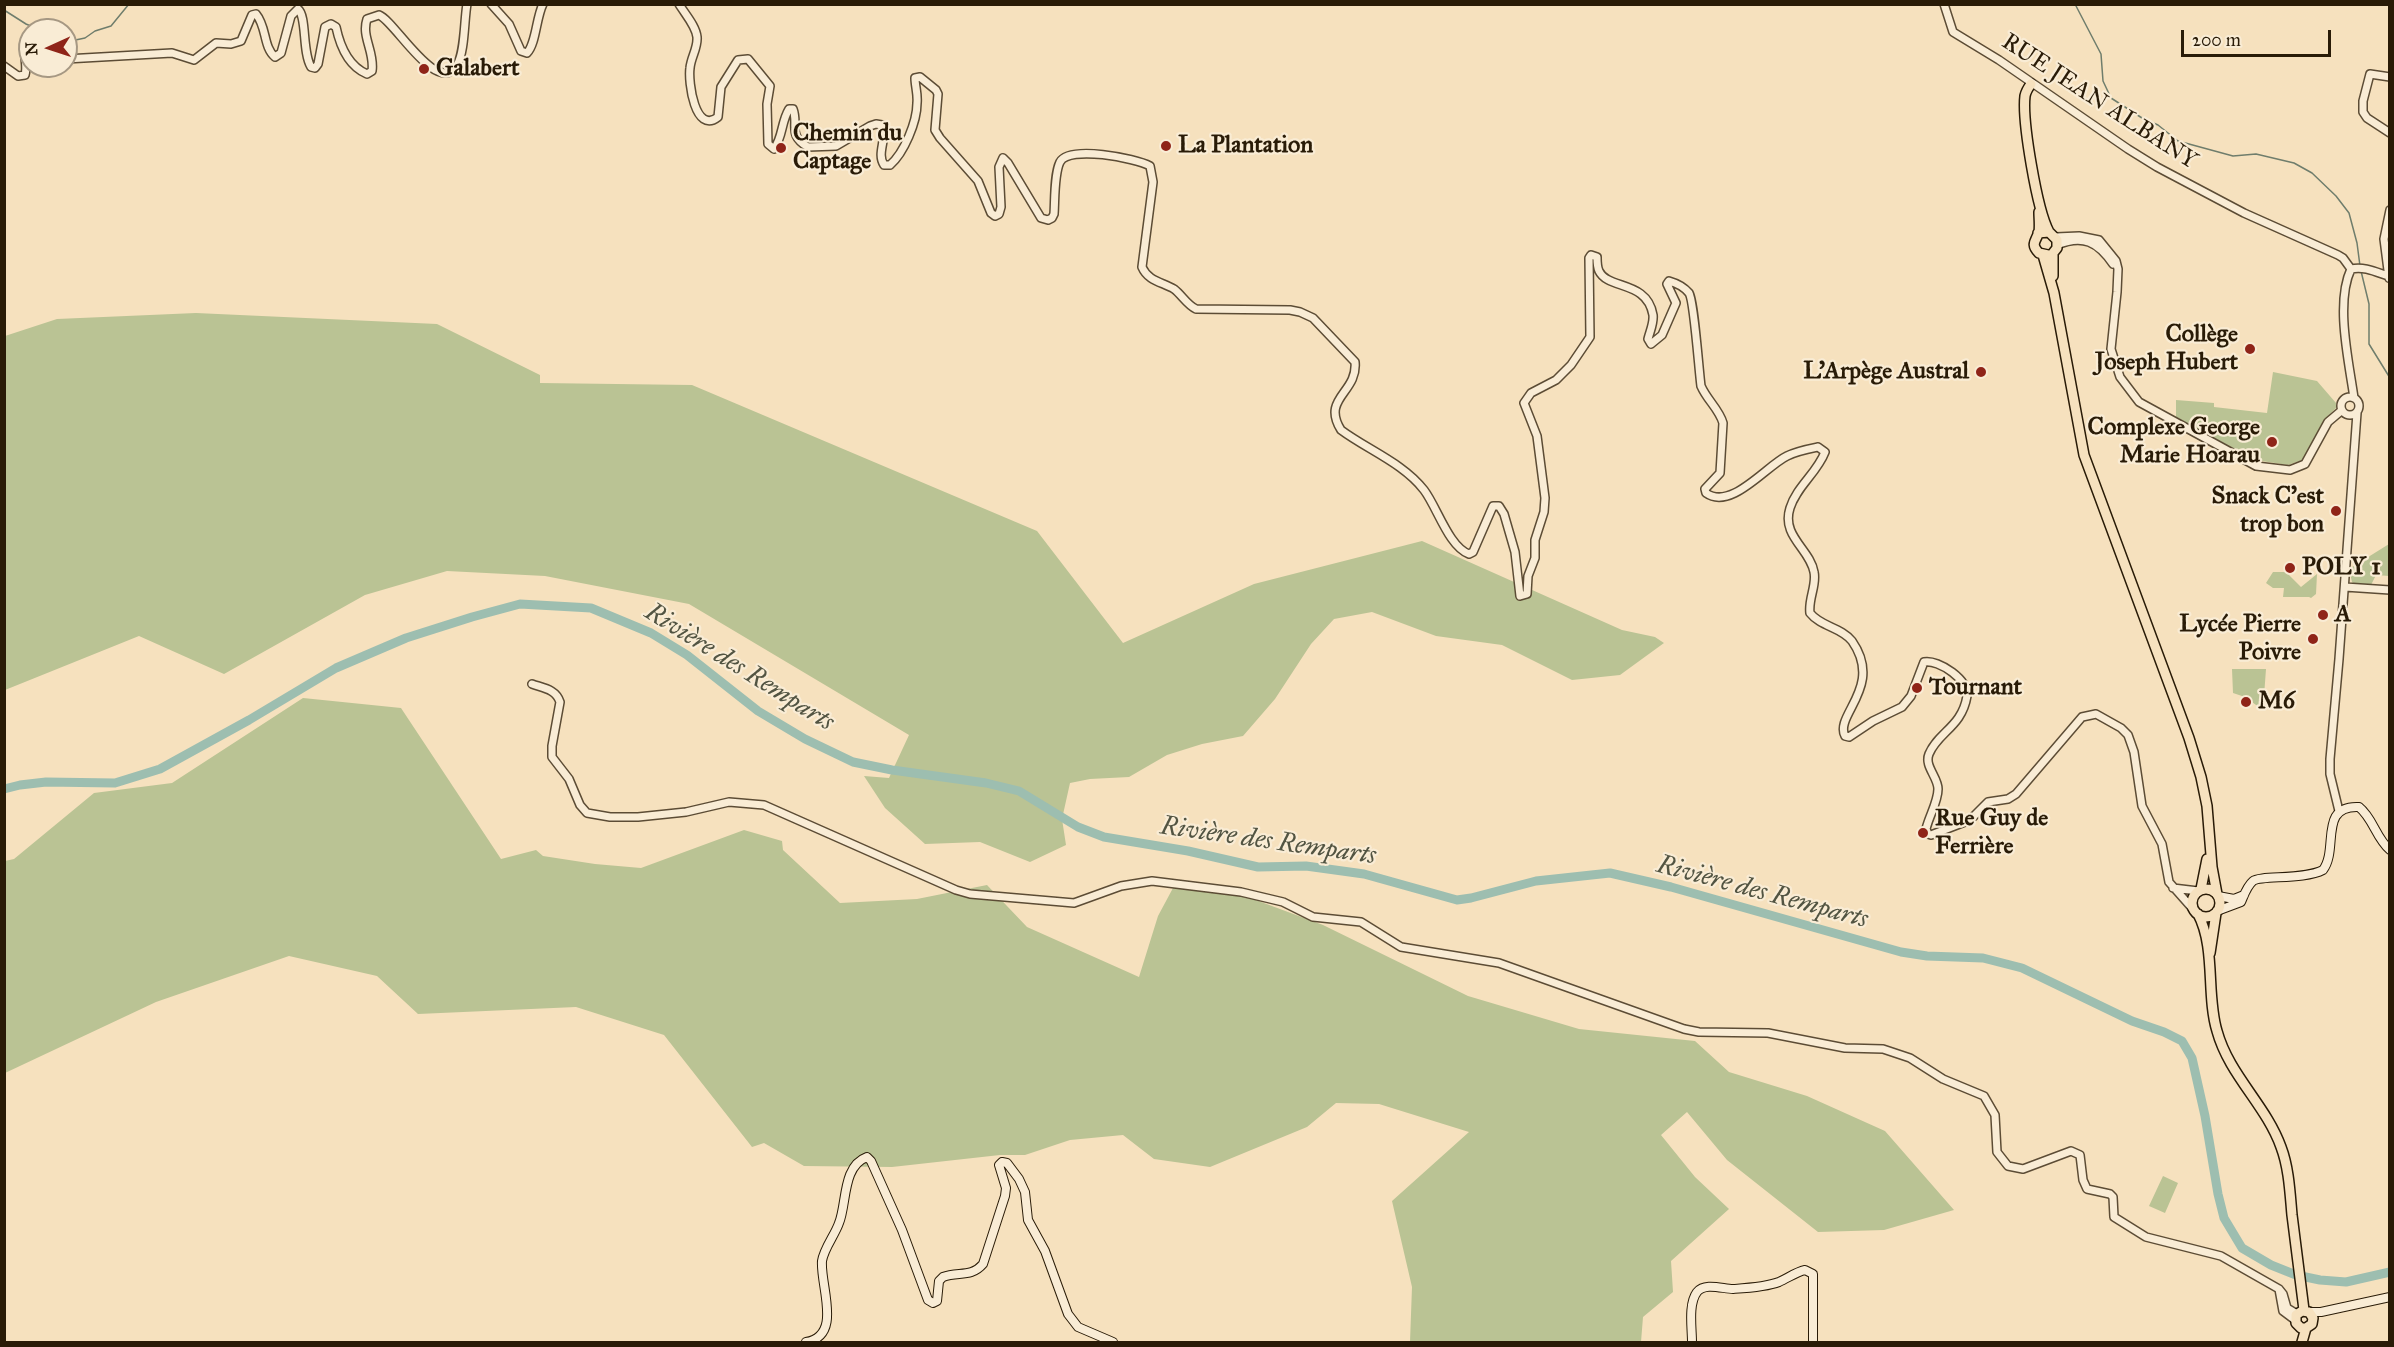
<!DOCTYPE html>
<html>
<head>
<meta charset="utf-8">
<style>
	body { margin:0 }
	#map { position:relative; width:2394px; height:1347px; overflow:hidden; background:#f6e1be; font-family:"IM FELL Great Primer",serif }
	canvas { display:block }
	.frame { position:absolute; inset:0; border:6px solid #291b07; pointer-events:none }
	.north { position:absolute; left:18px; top:18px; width:60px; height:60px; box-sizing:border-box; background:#f9ecd5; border:2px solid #a69883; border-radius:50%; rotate:267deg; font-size:16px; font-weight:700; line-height:24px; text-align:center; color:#291b07 }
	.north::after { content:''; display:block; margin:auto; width:21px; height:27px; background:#8f2418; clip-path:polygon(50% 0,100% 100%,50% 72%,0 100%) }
	.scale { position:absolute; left:2181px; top:30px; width:150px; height:27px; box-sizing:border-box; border:3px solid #291b07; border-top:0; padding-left:8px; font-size:18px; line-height:21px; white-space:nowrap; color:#291b07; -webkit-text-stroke:4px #f9ecd5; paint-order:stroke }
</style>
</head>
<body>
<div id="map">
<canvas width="2394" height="1347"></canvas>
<div class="frame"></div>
<div class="north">N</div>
<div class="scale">200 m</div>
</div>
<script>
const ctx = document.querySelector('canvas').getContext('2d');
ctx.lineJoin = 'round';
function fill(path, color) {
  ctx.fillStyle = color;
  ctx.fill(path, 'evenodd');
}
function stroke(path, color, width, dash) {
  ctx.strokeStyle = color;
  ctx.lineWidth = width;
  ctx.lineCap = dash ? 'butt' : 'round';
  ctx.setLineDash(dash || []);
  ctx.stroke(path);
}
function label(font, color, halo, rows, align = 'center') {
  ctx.font = font + ' "IM FELL Great Primer",serif';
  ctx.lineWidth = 4.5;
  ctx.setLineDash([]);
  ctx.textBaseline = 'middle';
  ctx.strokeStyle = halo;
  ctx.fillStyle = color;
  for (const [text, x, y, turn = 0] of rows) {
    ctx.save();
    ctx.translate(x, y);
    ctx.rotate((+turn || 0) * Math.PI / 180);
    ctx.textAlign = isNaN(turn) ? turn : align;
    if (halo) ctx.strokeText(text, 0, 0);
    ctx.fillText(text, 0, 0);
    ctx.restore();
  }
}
const green = new Path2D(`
	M196 313 437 324 540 375V383L692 385 1037 531 1123 643 1254 584 1422 541 1622 630 1655 637 1664 643 1620 675 1572 680 1502 645 1436 636 1372 612 1334 619 1311 644 1275 699 1243 736 1202 744 1167 755 1129 777 1090 779 1070 783 1062 819 1066 845 1030 862 980 842 925 844 885 808 864 776 889 778 909 735 689 604 545 576 447 571 365 595 224 674 139 636 5 690V336L57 319Z
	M2273 372 2317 381 2336 403V408L2324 420 2302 460 2288 465 2255 460 2176 417V400L2214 403V407L2267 413Z
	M2389 544V576L2376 575 2371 585H2357L2352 582 2349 569Z
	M2273 572H2286L2301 587 2317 574 2316 594 2311 598 2309 597H2283L2284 588H2273L2266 583Z
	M2232 669H2266L2263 710 2245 697 2233 693Z
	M303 698 401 708 501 859 536 850 543 856 595 864 641 868 744 830 782 841 783 850 840 903 917 899 987 885 1027 927 1139 977 1158 916 1173 888 1245 896 1323 925 1468 996 1579 1029 1695 1041 1729 1072 1807 1096 1885 1131 1954 1210 1884 1230 1818 1232 1727 1160 1687 1112 1661 1135 1695 1177 1729 1209 1671 1261 1673 1292 1643 1317 1641 1342H1410L1412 1287 1392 1201 1469 1132 1379 1104 1336 1103 1307 1127 1210 1167 1154 1159 1123 1135 1070 1140 1025 1155H1000L892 1167 804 1166 764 1143 752 1147 664 1035 576 1007 418 1014 377 976 289 956 156 1002 5 1073V861L14 859 94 793 172 783Z
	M2163 1176 2178 1183 2165 1213 2149 1206Z`);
const stream = new Path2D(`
	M2075 4 2101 54 2103 81 2111 98 2142 118 2158 125 2178 141 2233 156 2256 154 2294 163 2312 173 2336 196 2349 213 2357 243 2360 266
	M4 10 26 24 40 30
	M66 42 85 38 95 31 111 26 129 4
	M2361 271 2369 304V344L2390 378`);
const river = new Path2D(`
	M4 789 20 785 46 782 115 783 160 769 249 720 336 668 406 638 472 617 520 604 591 608 651 633 687 655 758 711 805 739 853 762 892 770 986 783 1019 791 1078 827 1104 837 1188 851 1258 867 1306 866 1364 874 1457 900 1471 898 1536 881 1610 873 1671 887 1901 952 1927 956 1983 958 2022 968 2132 1021 2164 1032 2182 1041 2192 1058 2205 1116 2218 1194 2224 1218 2242 1248 2271 1265 2296 1275 2320 1280 2346 1282 2390 1272`);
const tertiary = new Path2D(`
	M491 4 509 24 521 51 527 53C536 44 536 18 543 4
	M679 4C685 14 696 26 697 37 698 48 691 57 690 68 688 82 695 135 718 117L721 87 738 60 748 59 770 86 767 104 768 144 774 149C783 137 781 122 789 109H793C799 125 787 135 808 147L836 146 870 126 876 124 882 125C888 138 876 153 884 165H890C904 153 917 122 917 103 918 94 915 86 915 78L920 77 936 90 938 94 935 130 940 138 978 181 991 213 995 216 999 214 1001 207 999 167 1003 158 1008 163 1041 218 1048 220 1052 218 1054 214C1055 201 1054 174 1060 162 1069 145 1135 158 1150 166L1153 182 1142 267C1148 281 1162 282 1174 289 1182 295 1187 305 1196 309L1290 310 1300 312 1313 318 1355 362C1358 393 1321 398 1341 430 1368 450 1403 463 1424 490 1437 507 1449 547 1469 554L1473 552 1493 506H1499L1504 514 1515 552 1520 596 1527 594 1528 576 1535 558V540L1544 512 1545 498 1537 436 1524 403 1531 393 1556 380 1571 365 1590 337 1589 258 1591 255 1597 257C1597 261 1597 267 1599 271 1608 290 1647 280 1653 315 1654 323 1650 331 1648 339L1651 344 1662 335 1676 303 1667 284 1669 281C1676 283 1684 287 1689 293 1694 300 1699 372 1701 386 1707 400 1719 409 1723 423L1720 473 1705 489 1706 493C1731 511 1766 466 1787 456 1797 451 1808 449 1818 447L1825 452C1817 473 1797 486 1790 508 1781 536 1810 549 1814 572 1817 585 1808 599 1810 613 1821 627 1841 627 1852 641 1884 687 1834 715 1845 736L1849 737 1873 721 1902 707 1911 696 1924 662C1939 659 1970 681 1967 696 1962 727 1938 732 1929 754 1924 766 1938 777 1938 789 1938 802 1929 816 1926 829L1928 834 1931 835 1970 820 1988 802 2008 799 2016 794 2082 717 2096 714 2121 728 2128 735 2134 752 2142 806 2162 844 2169 882 2192 908
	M1944 4 1953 32 1999 60 2128 149 2157 167 2244 213 2338 255 2343 258 2351 269
	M66 59 172 53 194 60 216 43 231 44 241 41 252 15 256 14C267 27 263 47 275 57L281 53 291 16 298 9C307 16 302 52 311 67L315 68 318 64 325 27 331 24 336 27C340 46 348 66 367 74L372 71C375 52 361 37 367 19L379 15C395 21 437 97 457 65 465 52 464 21 467 4
	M4 66 18 76 25 75C28 65 22 53 26 43L30 42
	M2390 77 2370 74 2363 101V112L2367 118 2390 133
	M2056 237 2079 236 2099 240 2116 261 2118 269 2117 292 2111 349 2120 377 2139 402 2256 466 2290 470 2305 464 2328 422 2341 411
	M2057 245C2083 234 2098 242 2113 264
	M2389 278 2384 239 2390 210
	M2341 406a9 9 0 1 1 18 0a9 9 0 1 1-18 0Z
	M2354 398C2349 362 2335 303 2351 269 2364 266 2376 272 2388 276
	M2345 587 2390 590
	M532 684C543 688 556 689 560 702L552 746V757L569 779 580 805 587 813 610 817H638L686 812 729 802 764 805 956 890 970 894 1074 903 1121 886 1152 881 1241 892 1283 902 1313 917 1361 922 1401 947 1499 963 1684 1029 1699 1032 1768 1033 1845 1048 1883 1049 1910 1058 1943 1079 1984 1096 1995 1115 1997 1152 2008 1166 2023 1169 2071 1151 2080 1155 2083 1180 2087 1189 2110 1194 2113 1197 2114 1217 2146 1237 2221 1256 2279 1289 2283 1294 2287 1308 2297 1314
	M2339 811 2330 774V759L2339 659 2357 413
	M2173 888 2198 891
	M2279 1289 2283 1311 2295 1320`);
const secondary = new Path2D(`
	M2218 896 2234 899 2244 895
	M2217 911 2241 902C2244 895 2247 886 2253 881 2260 875 2304 880 2323 870 2339 849 2318 805 2359 807 2373 818 2376 838 2390 850
	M2309 1312H2321L2390 1297
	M806 1342C843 1336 820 1286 822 1261 824 1248 835 1235 839 1223 847 1204 842 1166 867 1157L871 1161 902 1230 928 1300 933 1303 937 1301 939 1281 943 1277C958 1271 971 1278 983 1264L1005 1196 1006 1188 999 1165 1002 1162 1007 1163 1019 1179 1025 1192 1028 1220 1045 1251 1068 1314 1078 1327 1113 1342
	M1692 1342C1692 1328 1688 1304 1697 1292 1705 1282 1723 1289 1733 1289 1748 1288 1766 1287 1779 1282 1788 1278 1796 1272 1805 1270L1813 1274V1342`);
const primary = new Path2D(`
	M2031 84C2028 88 2026 91 2025 96 2022 121 2037 210 2049 232
	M2039 212C2039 218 2040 226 2039 232 2036 241 2030 244 2039 253L2048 255
	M2038 233 2049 232 2057 240V248L2053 253V276
	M2043 255 2054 293 2084 455 2189 738 2201 777 2207 806 2212 867 2217 894
	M2192 903a14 14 0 1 1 28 0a14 14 0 1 1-28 0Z
	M2201 889 2207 859
	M2198 914C2216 948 2206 995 2217 1031 2229 1075 2266 1105 2281 1147 2289 1168 2290 1193 2292 1215 2296 1247 2300 1279 2304 1310
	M2210 953 2216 913
	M2302 1342 2306 1328 2312 1324 2313 1318 2309 1312 2302 1311 2296 1315V1323L2301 1328H2306`);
const markers = [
	[424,69,6,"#8f2418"],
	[1166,146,6,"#8f2418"],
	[781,148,6,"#8f2418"],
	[2250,349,6,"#8f2418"],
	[1981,372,6,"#8f2418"],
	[2272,442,6,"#8f2418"],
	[2336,511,6,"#8f2418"],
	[2290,568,6,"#8f2418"],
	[2323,615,6,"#8f2418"],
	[2313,639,6,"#8f2418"],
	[1917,688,6,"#8f2418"],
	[2246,702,6,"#8f2418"],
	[1923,833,6,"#8f2418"]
];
const poiNames = [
	["Galabert",436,69],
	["Chemin du",793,134],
	["Captage",793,162],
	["La Plantation",1178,146],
	["Collège",2238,335,"right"],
	["Joseph Hubert",2238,363,"right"],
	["L'Arpège Austral",1969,372,"right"],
	["Complexe George",2260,428,"right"],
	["Marie Hoarau",2260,456,"right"],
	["Snack C'est",2324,497,"right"],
	["trop bon",2324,525,"right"],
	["POLY 1",2302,568],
	["A",2335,615],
	["Lycée Pierre",2301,625,"right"],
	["Poivre",2301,653,"right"],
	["Tournant",1929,688],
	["M6",2258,702],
	["Rue Guy de",1935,819],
	["Ferrière",1935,847]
];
const streetNames = [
	["RUE JEAN ALBANY",2099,102,33]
];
const waterNames = [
	["Rivière des Remparts",739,668,32],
	["Rivière des Remparts",1268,842,8],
	["Rivière des Remparts",1762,893,15]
];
fill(green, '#bac394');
stroke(stream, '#6f7d6c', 1.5);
stroke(river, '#9dbeb0', 9);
stroke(tertiary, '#5c4c35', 10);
stroke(secondary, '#291b07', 10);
stroke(primary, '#291b07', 12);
stroke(tertiary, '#f9ecd5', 7);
stroke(secondary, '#f9ecd5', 8);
stroke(primary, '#f6e1be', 9);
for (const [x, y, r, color] of markers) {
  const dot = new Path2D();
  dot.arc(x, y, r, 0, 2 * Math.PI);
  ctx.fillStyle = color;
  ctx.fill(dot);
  stroke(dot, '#f9ecd5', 2);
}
label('bold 24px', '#291b07', '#f9ecd5', poiNames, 'left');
label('24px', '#291b07', '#f9ecd5', streetNames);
label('italic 26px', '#525442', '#f9ecd5', waterNames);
</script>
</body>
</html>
